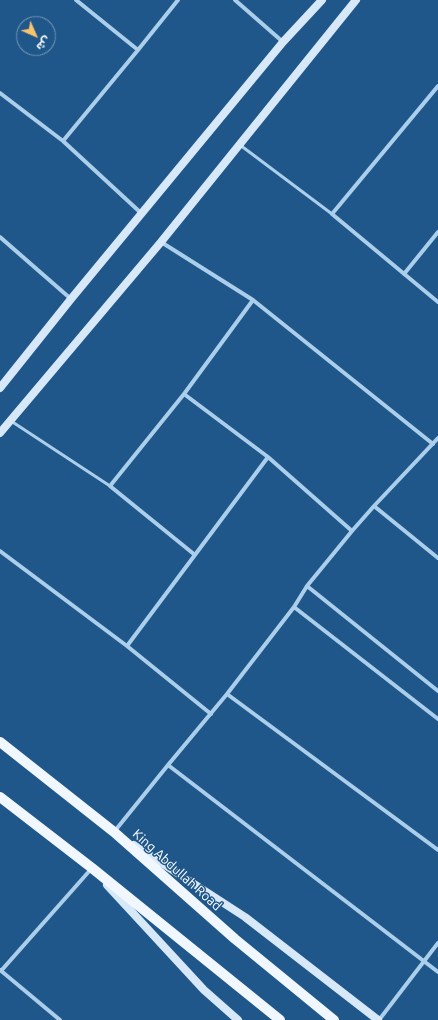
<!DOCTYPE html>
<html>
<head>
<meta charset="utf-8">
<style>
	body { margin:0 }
	#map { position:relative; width:438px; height:1020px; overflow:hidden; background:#1f578a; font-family:Ubuntu,"Noto Sans Arabic",sans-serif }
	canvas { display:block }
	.north { position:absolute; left:16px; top:16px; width:40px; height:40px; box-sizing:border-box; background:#1f578a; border:1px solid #799ab9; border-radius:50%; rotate:135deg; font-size:11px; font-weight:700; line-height:16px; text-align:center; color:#fff }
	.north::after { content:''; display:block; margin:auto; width:14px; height:18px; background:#f9c46b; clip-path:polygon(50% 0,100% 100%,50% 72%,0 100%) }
</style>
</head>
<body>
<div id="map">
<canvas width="438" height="1020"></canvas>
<div class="north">ش</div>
</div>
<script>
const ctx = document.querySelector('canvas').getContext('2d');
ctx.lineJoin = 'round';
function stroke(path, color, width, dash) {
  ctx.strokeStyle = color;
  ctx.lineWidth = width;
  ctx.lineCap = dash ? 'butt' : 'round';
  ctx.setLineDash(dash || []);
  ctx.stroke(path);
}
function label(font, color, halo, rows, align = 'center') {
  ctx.font = font + ' Ubuntu,sans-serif';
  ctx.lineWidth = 3;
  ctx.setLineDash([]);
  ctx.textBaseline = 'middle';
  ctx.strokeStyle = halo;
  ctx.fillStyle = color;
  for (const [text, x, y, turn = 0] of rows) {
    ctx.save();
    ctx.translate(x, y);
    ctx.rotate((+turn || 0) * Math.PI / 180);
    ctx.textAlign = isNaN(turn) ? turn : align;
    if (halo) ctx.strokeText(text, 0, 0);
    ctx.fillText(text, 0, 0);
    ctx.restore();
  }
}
const lane = new Path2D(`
	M240 145 332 214
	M11 421 110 486`);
const street = new Path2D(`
	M76 0 138 50
	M235 0 283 42
	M438 86 332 214 438 302
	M0 93 63 141 141 213
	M63 141 138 50 178 0
	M0 237 71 299
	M161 242 253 300 433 444
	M404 274 438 232
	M184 394 253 300
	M374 506 438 558
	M0 551 127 646 211 714
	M195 555 110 486 184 394 268 457 352 531
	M307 586 438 691
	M294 607 438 719
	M127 646 268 457
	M227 694 438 850
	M168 765 438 972
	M114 832 168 765 227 694 294 607 307 586 352 531 374 506 438 438
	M0 970 60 1020
	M1 971 92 868
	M379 1020 438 943`);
const secondary = new Path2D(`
	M0 388 71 299 283 42 322 0
	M0 433 161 242 356 0
	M134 845 245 917 378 1020
	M107 885 204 990 238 1020`);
const primary = new Path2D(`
	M0 742 114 832 235 939 334 1020
	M0 797 92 868 280 1020`);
const streetNames = [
	["King Abdullah Road",177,870,42]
];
stroke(lane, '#abceeb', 3);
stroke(street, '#abceeb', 4);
stroke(secondary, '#d7e8f9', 8);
stroke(primary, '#f0f7fe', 10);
label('13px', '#fff', '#1f578a', streetNames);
</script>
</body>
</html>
